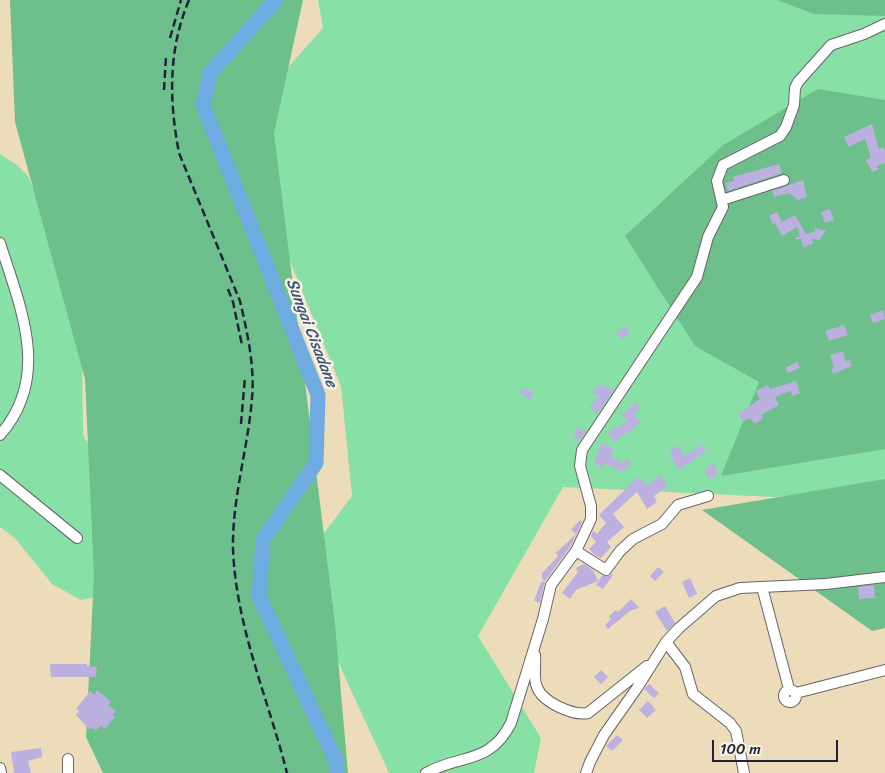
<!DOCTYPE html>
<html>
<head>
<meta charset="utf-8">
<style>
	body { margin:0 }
	#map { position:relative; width:885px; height:773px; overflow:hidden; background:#eddcb9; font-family:Sriracha,sans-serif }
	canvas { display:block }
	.scale { position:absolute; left:712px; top:740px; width:126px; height:22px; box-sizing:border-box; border:2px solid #22223b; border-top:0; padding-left:6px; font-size:15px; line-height:18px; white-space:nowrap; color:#22223b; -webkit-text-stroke:4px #f7f3e8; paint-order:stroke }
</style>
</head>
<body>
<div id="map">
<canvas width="885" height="773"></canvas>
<div class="scale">100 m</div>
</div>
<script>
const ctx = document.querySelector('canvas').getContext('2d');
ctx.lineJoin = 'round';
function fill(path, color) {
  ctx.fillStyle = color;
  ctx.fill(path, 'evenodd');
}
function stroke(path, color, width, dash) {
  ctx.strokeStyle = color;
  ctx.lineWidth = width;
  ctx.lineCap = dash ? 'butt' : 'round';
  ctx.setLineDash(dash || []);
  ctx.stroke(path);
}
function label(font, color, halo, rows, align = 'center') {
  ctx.font = font + ' Sriracha,sans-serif';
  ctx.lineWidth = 5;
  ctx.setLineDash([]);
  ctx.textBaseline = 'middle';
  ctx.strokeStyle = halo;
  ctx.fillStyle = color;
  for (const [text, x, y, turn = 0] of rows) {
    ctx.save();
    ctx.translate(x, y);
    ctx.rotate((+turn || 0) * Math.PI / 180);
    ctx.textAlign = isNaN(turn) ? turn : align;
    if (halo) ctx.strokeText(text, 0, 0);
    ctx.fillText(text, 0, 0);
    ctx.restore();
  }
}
const green = new Path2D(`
	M318 0H885V489L773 497 563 487 478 636 541 738 534 773H389L296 570 352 496 341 386 266 203 261 98 323 28Z
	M0 154 17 165 28 176 73 287 82 343 83 435 109 481 101 596 81 600 52 584 15 538 0 527Z`);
const forest = new Path2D(`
	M10 0H303L274 133 335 624 348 773H103L86 737 94 575 85 379 15 122Z
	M777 0H885V16L814 14Z
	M818 89 885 100V449L721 476 759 382 695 346 625 236 723 145Z
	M885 479V628L872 631 702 510Z`);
const river = new Path2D(`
	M276 0 210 73 203 105 318 395 316 463 263 540 259 596 336 761 337 773`);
const building = new Path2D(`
	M872 124 879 149 883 147 885 151V163L877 166 879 169 872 172 866 160 871 157 865 139 849 147 844 137Z
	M779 164 782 173 728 191 726 183 734 181 733 177Z
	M803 180 807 197 798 200 789 193 774 197 772 191Z
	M830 209 834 220 825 223 821 212Z
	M777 212 782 222 795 215 806 234 815 231V228L826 231 819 240 812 239 813 244 803 247 801 239H794L800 236 797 227 782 236 775 223 773 224 769 216Z
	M883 310 885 319 873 323 870 315Z
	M844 325 848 335 829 341 825 331Z
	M624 326 630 332 622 339 616 333Z
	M843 351 846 362 849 360 852 366 833 374 831 369 834 368 830 355Z
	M797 362 800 368 788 373 785 368Z
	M796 381 800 393 792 396 791 391 775 397 779 405 761 415 763 418 755 424 750 418 743 422 738 414 760 399 756 391 768 385 770 389Z
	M600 384 614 390 597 414 589 407 599 396 592 393Z
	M526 388 534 394 529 400 519 392Z
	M635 402 641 408 634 414 640 423 614 442 608 432 628 421 622 415Z
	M578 427 586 431 580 441 573 437Z
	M601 443 614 449 610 456 623 463 627 458 631 464 622 472 605 463 603 468 594 463Z
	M678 445 684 456 702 445 706 452 678 470 669 452Z
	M714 463 718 475 708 479 705 469Z
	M660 475 668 486 654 496 657 502 647 509 637 492 613 514 624 527 607 542 611 547 601 558 595 555 589 549 596 542 591 536 593 531 597 534 606 523 599 515 638 477 646 485Z
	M580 520 582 522 570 547 545 581 540 603 534 601 541 582 545 581 542 579V573L558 556 556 553 576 534 571 530Z
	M584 564 593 570 598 581 576 590 570 599 562 593 578 572 576 568Z
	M658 567 664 572 655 581 650 576Z
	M612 574 613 575 603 589 596 585 602 576H608Z
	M690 578 697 594 689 598 682 582Z
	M874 585 875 598 859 599 858 587Z
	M631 599 639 608 630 611 608 629 605 625 611 619 609 616 616 610 618 612Z
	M665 606 675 623 667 631 655 612Z
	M50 664H87V666L97 667 96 677H51Z
	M601 670 608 677 601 684 594 677Z
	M649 684 659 693 654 698 644 689Z
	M97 690 111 702 108 705 116 711 113 714 114 718 105 729 101 726 96 730 92 728 89 729 76 715 79 711 76 709 90 691 94 695Z
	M648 701 656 710 647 718 639 710Z
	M617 735 623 740 612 751 606 746Z
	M41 748 42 757 28 761 31 773H14L11 752Z`);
const minor = new Path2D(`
	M722 200 784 180
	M0 243C20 307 52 376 0 435
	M0 475 77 538
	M576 551 606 570 620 551 633 539 662 524 678 505 708 496
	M762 587 789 689
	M666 642 685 667 693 694 730 723 736 731 744 773
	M535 655C536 665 533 679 537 687 542 702 573 716 588 713L647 666
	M784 696a6 6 0 1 1 12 0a6 6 0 1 1-12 0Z
	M796 693 885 670
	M68 759V773
	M0 768 1 773
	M426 773C460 754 490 765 511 723L543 619 551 585 576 551 591 519V506L580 466 582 450 697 277 708 237 723 207 717 181 723 165 780 136 786 127 794 105 795 88 798 82 831 45 864 34 885 24
	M586 773 590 762 604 735 637 688 666 642 679 628 716 596 740 588 826 584 885 577`);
const rail = new Path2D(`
	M189 0C168 50 169 101 179 153L240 301C247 331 255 367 252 398 248 449 232 498 233 549 236 627 268 698 287 773
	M170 38 181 0
	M164 90 166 56
	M228 289 233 302 242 345
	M241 424 245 377`);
const waterNames = [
	["Sungai Cisadane",311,333,69]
];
fill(green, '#87e1a6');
fill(forest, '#6dbf8b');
stroke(river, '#6fabe0', 15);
fill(building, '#bbb0df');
stroke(minor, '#696367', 12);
stroke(minor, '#fff', 10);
stroke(rail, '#22223b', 2.5, [8, 4]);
label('italic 16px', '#3d5275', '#f7f3e8', waterNames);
</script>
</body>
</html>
